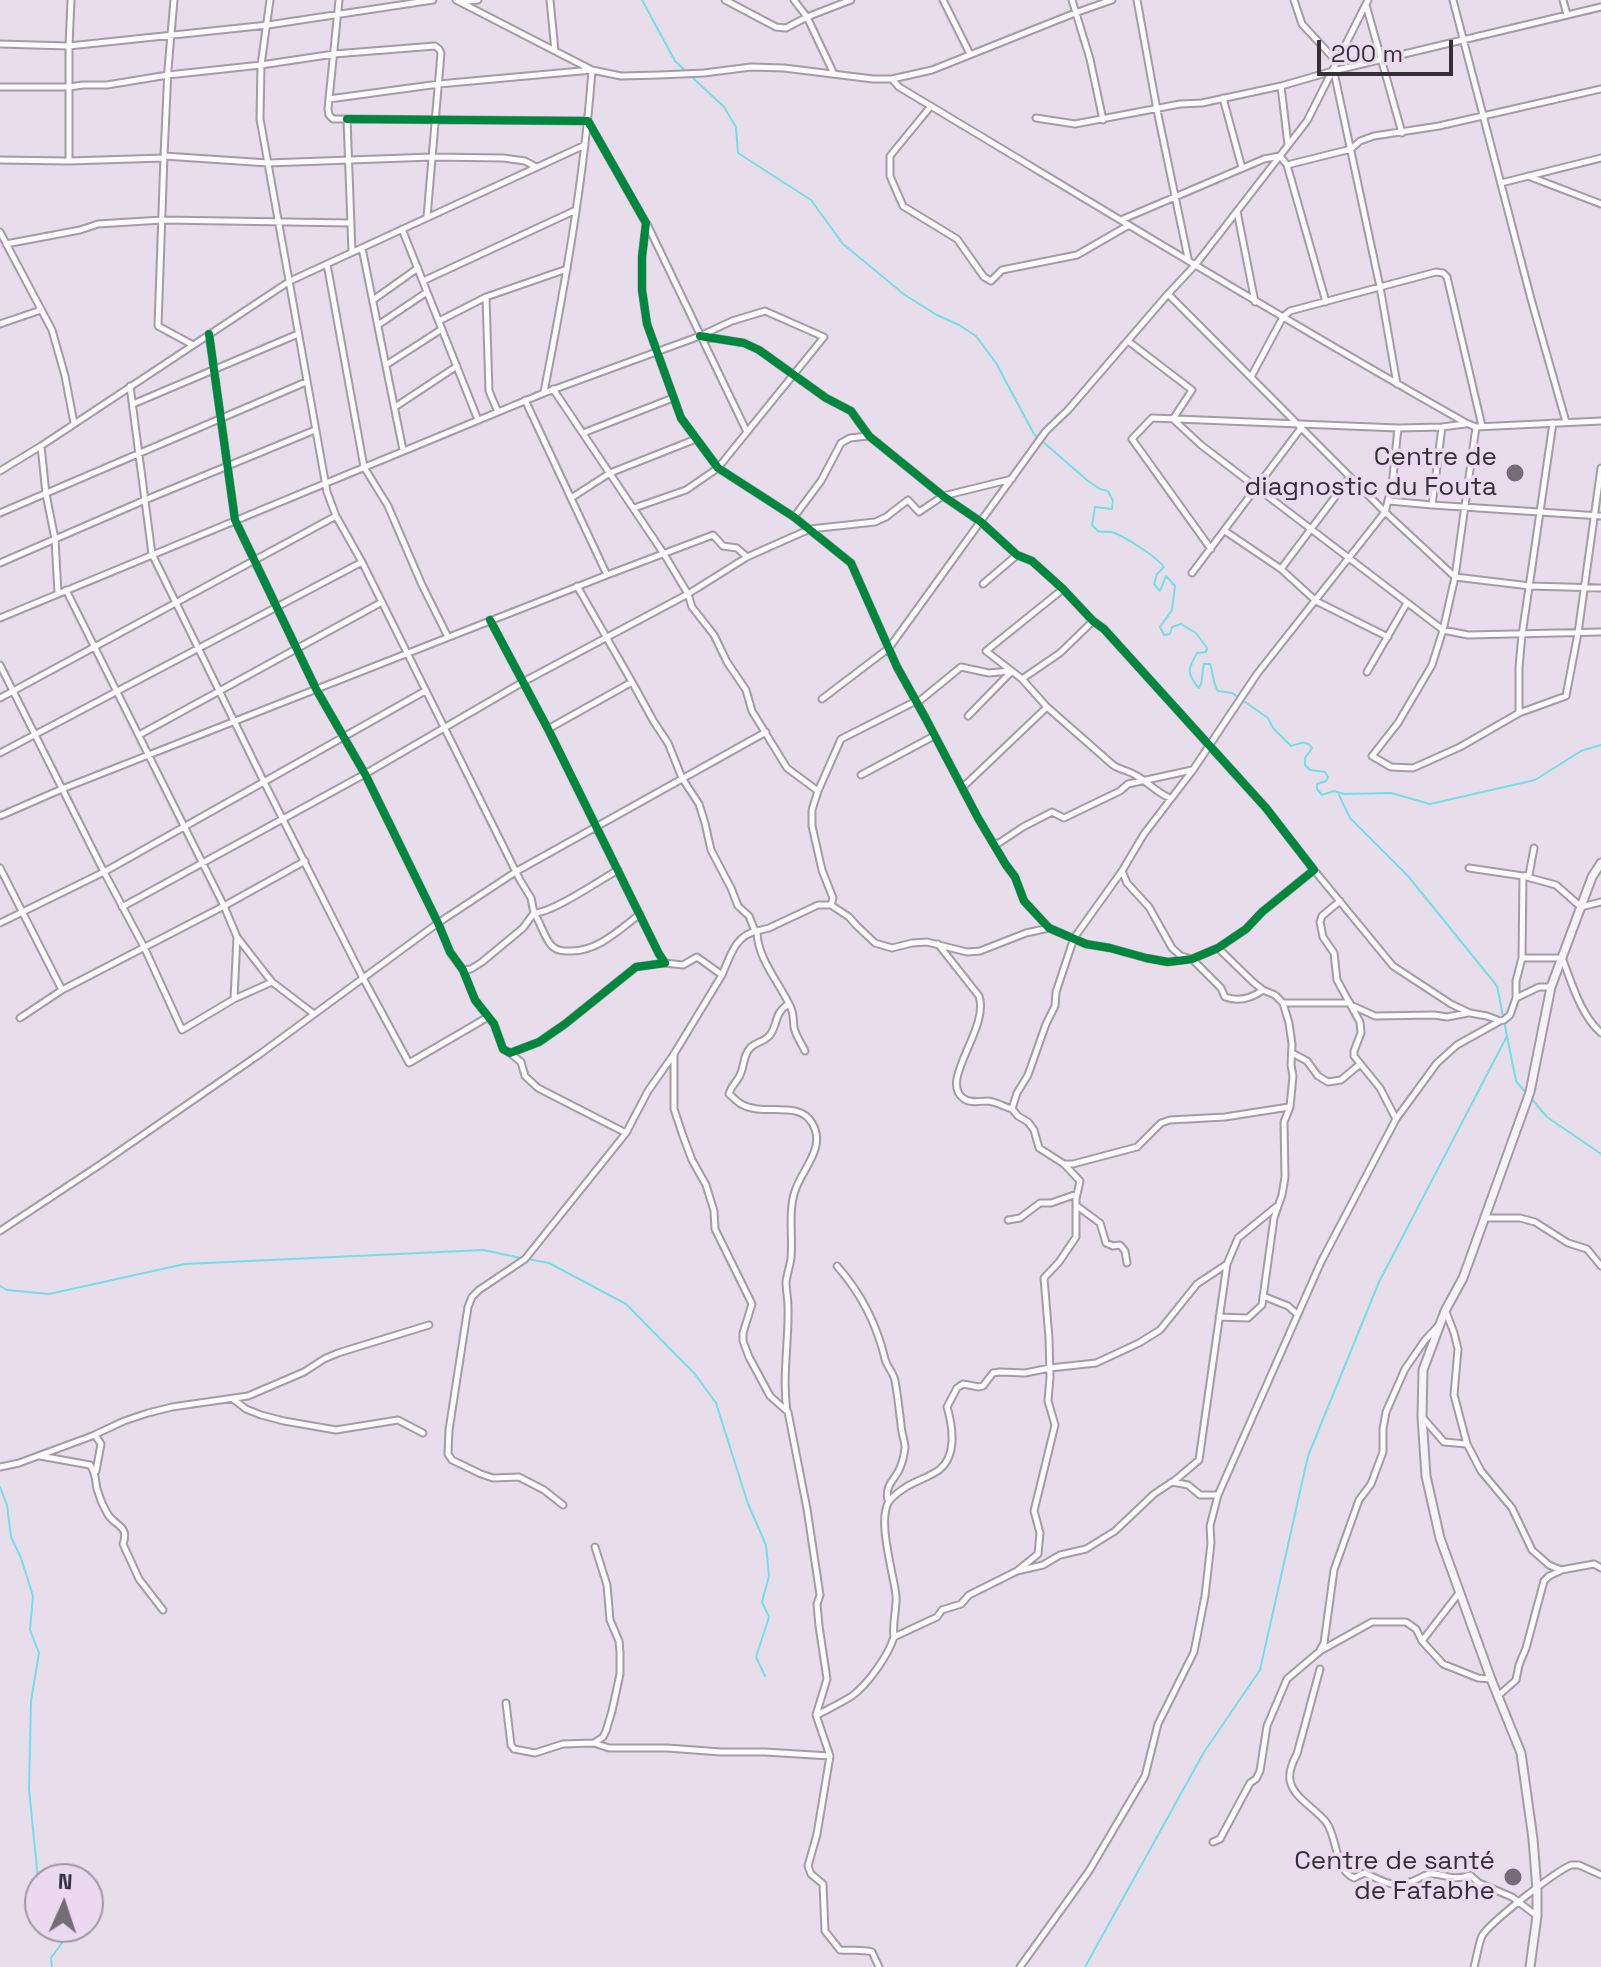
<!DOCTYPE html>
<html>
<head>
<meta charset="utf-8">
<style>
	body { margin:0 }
	#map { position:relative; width:1601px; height:1967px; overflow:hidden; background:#e8deeb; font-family:"Space Grotesk",sans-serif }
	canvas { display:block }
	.north { position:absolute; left:24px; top:1863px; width:80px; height:80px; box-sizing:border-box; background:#ebd9f0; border:2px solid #a295a6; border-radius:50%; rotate:3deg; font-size:22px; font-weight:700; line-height:32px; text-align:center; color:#352f37 }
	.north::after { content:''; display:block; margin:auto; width:28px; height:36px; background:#746c76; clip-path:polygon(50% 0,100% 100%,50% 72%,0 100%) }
	.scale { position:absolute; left:1317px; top:40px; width:136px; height:36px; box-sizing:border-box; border:4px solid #352f37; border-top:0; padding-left:10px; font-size:24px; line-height:28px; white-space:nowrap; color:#352f37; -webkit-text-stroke:6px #ebd9f0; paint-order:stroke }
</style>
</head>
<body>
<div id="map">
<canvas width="1601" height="1967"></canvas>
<div class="north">N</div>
<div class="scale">200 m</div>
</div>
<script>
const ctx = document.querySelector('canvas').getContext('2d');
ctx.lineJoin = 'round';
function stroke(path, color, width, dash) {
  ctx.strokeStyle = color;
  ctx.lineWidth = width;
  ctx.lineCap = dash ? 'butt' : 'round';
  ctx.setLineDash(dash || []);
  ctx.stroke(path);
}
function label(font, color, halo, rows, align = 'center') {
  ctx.font = font + ' "Space Grotesk",sans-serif';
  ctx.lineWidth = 7;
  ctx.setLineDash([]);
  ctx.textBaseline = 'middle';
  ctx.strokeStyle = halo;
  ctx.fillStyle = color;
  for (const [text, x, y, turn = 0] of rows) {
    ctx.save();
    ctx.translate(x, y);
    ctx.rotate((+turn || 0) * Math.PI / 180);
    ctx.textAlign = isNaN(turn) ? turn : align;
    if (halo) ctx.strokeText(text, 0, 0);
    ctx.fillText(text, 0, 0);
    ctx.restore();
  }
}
const stream = new Path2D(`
	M642 0 675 61 724 107 736 127 738 153 811 200 843 244 905 295 937 315 959 325 976 336 996 363 1034 434 1088 481 1100 489 1108 491 1113 501 1112 509 1095 507 1092 525 1098 531C1100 532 1110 532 1112 532 1124 536 1157 557 1164 567L1157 574 1154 584 1160 591 1166 576 1175 586 1172 610 1160 627 1164 635 1170 634 1172 627 1181 624 1196 633 1207 648 1206 652 1197 653C1188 669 1186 673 1199 688 1204 681 1201 673 1204 664H1210C1214 674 1212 682 1218 691L1232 693 1268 718 1273 728 1291 746C1299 744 1306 739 1312 748L1305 758V765L1310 770 1325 772 1328 777 1326 781 1317 784V789L1322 795 1334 791 1344 794 1391 793 1430 804 1535 780 1581 751 1601 745
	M1339 795 1350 818 1408 876 1497 986 1516 1081 1526 1093
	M1531 1098 1547 1117 1601 1154
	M528 1259 549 1263 626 1304 694 1373 716 1403 748 1504 766 1545 769 1576 762 1602 769 1617 756 1657 765 1676
	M0 1286 7 1290 49 1294 185 1264 483 1250 521 1258
	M0 1487 7 1505 11 1537 21 1558 33 1596 30 1630 39 1653 31 1701 29 1789 38 1879 40 1884
	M52 1967 51 1958 62 1943 60 1927
	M1085 1967 1204 1752 1260 1670 1308 1456 1379 1282 1507 1036`);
const street = new Path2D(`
	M174 0 168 69 164 156 158 326 193 345
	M270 0 261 65 260 119 327 492 336 516 362 562 520 880 531 898 534 913 523 928 482 962 471 969 463 970
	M339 0 328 109 329 115 333 119H347L352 252
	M456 0 592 70 621 76 660 75 704 73 751 67 784 68 873 79H892L932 70 1075 13 1112 0
	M550 0 555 51
	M725 0 776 27 786 28 807 17 851 0
	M794 0 807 17 833 72
	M943 0 970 54
	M1072 0 1090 59 1103 120
	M1137 0 1157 110 1188 258
	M1294 0 1302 24 1337 62
	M1453 0 1531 299 1566 422
	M1563 0 1567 15
	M461 2 478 0
	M1366 5 1402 133
	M0 44 69 46 268 25 433 0
	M1334 72 1380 287 1397 384
	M892 79 899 87C1088 200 1275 315 1466 423L1476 427 1601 421
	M1281 86 1288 145
	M0 87H69L83 85H107L168 75 261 65 334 54 435 46 439 49 441 53 427 217
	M1223 98 1242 168
	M329 99 439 84 592 70C584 179 565 285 544 392
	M931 106 890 156V176L903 206 957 239 984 277 991 281 1002 270 1077 255 1129 225
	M1036 118 1075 124 1180 104 1202 103 1281 86 1333 71 1601 7
	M347 119 588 121 646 223 642 257V290L647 324 681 418 718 468 794 517 851 563 897 667 926 719 978 818 1006 865 1015 877 1024 901 1049 928 1086 944 1110 948 1146 958 1168 962 1192 959 1218 948 1246 929 1262 912 1314 870 1266 808 1104 629 1093 621 1063 589 1032 561 1017 555 981 522 943 496 869 436 851 411 826 398 759 350 744 343 700 336
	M164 156 268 163 432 157 503 158 525 161 536 167
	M0 160 69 161 164 158
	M69 161V46L71 0
	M1287 165 1351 149 1360 141 1374 136 1439 126 1601 89
	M1528 176 1601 204
	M1501 183 1601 158
	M1237 211 1255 302
	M1121 220 1264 159 1280 156 1287 165 1326 302
	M402 229 478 420
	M0 232 52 330 65 376 74 423
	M6 244 80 230 98 224 162 220 351 223
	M362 248 403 450
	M327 264 364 467 388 506 422 585 448 637
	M423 281 576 210
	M1168 294 1385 512 1455 577 1530 586 1601 588
	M486 297 489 391 498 412
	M373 300 418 268
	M439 321 486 297 567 269
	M0 324 38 311 40 308
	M378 325 427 292
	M209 334 235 520 316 689 365 774 438 923 450 952 463 970 475 1000 494 1024 503 1049 510 1053 539 1042 565 1024 636 967 665 963 659 954 548 729 490 620
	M1128 341 1192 390 1173 419 1201 445 1443 630 1468 635 1601 632
	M386 365 442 329
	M1251 377 1283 317 1290 311 1436 272 1443 273 1447 277 1482 426
	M130 386 152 554 264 782 363 978 409 1063 488 1017
	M525 400 607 575 713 535 723 546 737 548 747 557 810 529 875 522 886 517 908 500 919 512 943 496 1012 479
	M133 404 298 334
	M395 407 457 366
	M1476 427 1455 577 1443 630 1432 665 1398 723 1372 756 1391 767 1413 768 1460 747 1519 713 1566 696 1578 633 1601 468
	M583 433 673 398
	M41 446 46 494 55 539 58 593
	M0 471 41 446 290 281 585 145
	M571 498 610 473 696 439
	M1389 501 1432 505 1601 516
	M1432 505 1442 427
	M634 508 686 490 718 468 747 432 647 224
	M0 513 306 382
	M794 517 821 481 841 443 850 438 868 436
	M1225 531 1281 569 1316 601 1388 637
	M1211 549 1132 439 1152 418 1398 428 1442 427 1465 424
	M747 557 688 594 692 607 714 635 727 662 746 690 752 711 787 768 818 791
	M0 563 145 500 315 430
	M1281 569 1350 477
	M1192 573 1301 428
	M983 584 1017 555
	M1063 589 986 651 1022 679 1047 707 1113 765C1120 770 1130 771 1137 776 1149 783 1157 793 1170 798
	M66 590 224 906 237 937 234 999
	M0 618 544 393 700 336 732 321 765 311 824 337 747 432
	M0 665 104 872 144 947 182 1030 234 999 272 982
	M1367 672 1407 603
	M1022 679 1060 653 1093 621
	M632 682 654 722 668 743 682 778 699 804 705 823 711 850 731 888 738 906 749 916 755 931
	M0 698 336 516
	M822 699 889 648 1046 431 1068 410 1168 294 1196 264 1307 121 1368 0
	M917 703 961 667 989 673 1010 671
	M1519 713V667L1522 635 1553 423
	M968 716 1011 672
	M548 729 632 682 577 586
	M139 735 382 602
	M0 753 362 562
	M861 775 934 736
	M962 788 1047 707
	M0 816 62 789 607 575
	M994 843H999L1023 827 1052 812 1064 818 1120 791 1128 784 1192 770
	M0 868 62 990
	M1469 868 1523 876 1556 885 1581 907 1601 902
	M618 870C600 880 552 913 534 913 541 923 544 938 552 946 557 951 563 951 570 951 597 952 619 930 640 914
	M1314 870 1393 966 1451 1004 1470 1013 1487 1016 1500 1021 1504 1020 1510 1015 1516 998 1539 987H1551
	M1122 871 1127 883 1149 907 1172 948 1181 956 1192 959 1221 988 1225 997C1239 1002 1252 998 1263 990
	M1340 901 1322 916 1320 922 1323 937 1334 953 1337 980 1360 1022 1361 1033 1354 1051V1056L1380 1088 1396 1119
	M831 905 833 898 822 870 812 826V810L818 791 841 739 916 701
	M122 907 365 774 523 682 688 594 664 554 553 389
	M0 923 104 872 425 691
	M757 931 769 928 818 905H831L849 917 856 925 875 943 892 948 912 943 927 942 967 952 980 951 1026 933 1049 928
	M237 937 272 982 314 1014
	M938 944 979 996C990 1028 939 1080 963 1098 970 1104 980 1101 988 1101 997 1102 1004 1107 1012 1109
	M1218 948 1253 982 1263 990 1275 995 1283 1003 1289 1023 1292 1044 1291 1065 1293 1076 1290 1107 1284 1122 1285 1177 1282 1195 1274 1218 1262 1305 1248 1318 1219 1317
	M1522 958H1562C1572 983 1580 1014 1601 1033
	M665 963 683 965 697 957 722 975C730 957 735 935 757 931 757 959 780 983 791 1008 794 1015 793 1020 794 1027 795 1035 802 1044 805 1051
	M1516 997V981L1522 958 1523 876 1529 875 1534 848
	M1283 1003H1350
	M1353 1006 1375 1016 1434 1015 1447 1017 1468 1013
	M20 1018 62 990 224 906 305 861
	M510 1053 521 1062 525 1076 538 1088 626 1133
	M1292 1053 1307 1061 1318 1076 1328 1082 1341 1080 1359 1065
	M674 1054V1109L683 1136 692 1160 706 1185 714 1211 715 1229 752 1304 743 1333V1341L749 1357 770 1396 788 1412 807 1509 820 1595 817 1604 819 1626 827 1679 816 1715 830 1756 817 1834 808 1866 811 1874 823 1884 825 1931 840 1950C851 1951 862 1949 872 1952L879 1967
	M1065 1164H1073L1137 1147 1161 1123 1170 1120 1225 1117 1289 1107
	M1077 1206 1100 1223 1106 1243 1113 1246 1120 1245 1125 1251 1127 1263
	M1485 1218H1520L1535 1222 1568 1243 1587 1249 1601 1266
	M1008 1220 1020 1218 1040 1203H1051L1077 1194
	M0 1231 98 1166 260 1054 438 923 517 871 766 732
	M837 1266C860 1292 877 1325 885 1359 887 1367 894 1373 895 1381 898 1396 899 1410 901 1424 901 1433 905 1440 905 1448 904 1456 902 1465 898 1472 892 1482 885 1487 888 1500
	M1263 1296 1288 1306 1297 1314
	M1446 1312 1454 1333 1458 1349 1454 1395 1467 1444 1481 1471 1512 1508 1532 1550 1549 1565 1561 1570 1594 1564 1601 1568
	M233 1399 246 1409 261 1415 284 1421 336 1430 398 1420 423 1433
	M787 1411C782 1376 789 1341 788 1307 788 1298 786 1290 786 1282 787 1274 790 1266 791 1258 793 1236 788 1212 795 1191 802 1169 827 1147 812 1123 799 1100 764 1116 743 1105 738 1103 734 1098 729 1094 731 1086 735 1084 739 1077 745 1067 742 1056 751 1047 757 1042 763 1042 768 1037 778 1029 773 1012 789 1004
	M1423 1418 1444 1442 1467 1444
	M95 1435 101 1444 96 1471
	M40 1456 90 1465C96 1473 95 1479 97 1489 99 1496 103 1506 107 1513 114 1526 130 1525 123 1544L139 1579 163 1610
	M0 1467 19 1463 92 1436 124 1421 148 1413 172 1407 248 1396 304 1372 324 1359 338 1353 429 1325
	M1173 1482 1199 1460 1227 1264 1238 1238 1276 1207
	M563 1505 544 1490 519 1477 493 1478 481 1474 452 1460 448 1454 449 1430 468 1307 472 1297 479 1290 525 1259 626 1133 648 1091 674 1054 722 975
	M1017 1571 1038 1554 1040 1533 1034 1511 1055 1425 1048 1401 1050 1377 1049 1338 1044 1278 1059 1262 1076 1237V1199L1080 1181 1064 1164 1039 1148 1034 1130 1028 1122 1018 1116 1012 1109 1017 1093 1028 1075 1046 1024 1055 1006 1056 992 1074 938 1122 871 1144 834 1193 770 1257 674 1385 512 1392 486 1398 428
	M894 1637C892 1622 897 1610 896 1595 893 1572 878 1523 888 1503 892 1496 899 1492 906 1487 916 1481 929 1477 939 1470 957 1456 953 1427 947 1407L957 1388 963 1384 979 1387 983 1386 993 1373 1000 1372 1025 1373 1050 1368 1096 1363 1139 1343 1160 1330 1197 1284 1227 1264
	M1422 1641 1459 1593
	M1320 1650 1324 1643 1334 1570 1359 1500 1371 1484 1383 1452V1429L1386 1412 1405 1369 1425 1340 1439 1325
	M1320 1669 1297 1754C1292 1763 1287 1774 1291 1784 1296 1799 1316 1809 1326 1822 1338 1838 1334 1869 1354 1878L1364 1873C1385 1881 1390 1889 1413 1881 1419 1879 1425 1874 1431 1874 1448 1874 1451 1882 1470 1875L1479 1883 1512 1897 1537 1916
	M1498 1696 1516 1680 1519 1665 1526 1648 1544 1581 1549 1576 1560 1571
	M506 1703 511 1745 514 1749 535 1753 563 1744 594 1743 609 1748H667L721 1752H765L830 1756
	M817 1715C828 1709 841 1703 852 1696 868 1684 888 1656 894 1637L937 1617 942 1610 961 1604 969 1595 1017 1571 1043 1565 1060 1555 1086 1549 1115 1531 1154 1494 1172 1482 1188 1485 1200 1495H1218
	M594 1743 603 1737 606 1731 612 1711 620 1674V1652L619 1641 610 1620 607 1585 595 1547
	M1213 1842 1220 1839 1250 1783 1256 1779 1260 1771 1267 1726 1287 1679 1320 1651 1372 1622H1406L1416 1629 1422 1641 1443 1664 1478 1678 1491 1679
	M1020 1967 1089 1871 1145 1776 1158 1724 1194 1652 1205 1596 1211 1543 1210 1526 1218 1495 1321 1262 1396 1119 1437 1063 1457 1045 1500 1021
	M1474 1967C1477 1957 1478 1945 1482 1936 1490 1922 1555 1872 1571 1865H1579L1601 1875`);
const secondary = new Path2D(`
	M1530 1967 1537 1916V1890L1533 1839 1521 1753 1491 1679 1440 1538 1426 1476 1422 1417 1423 1370 1445 1311 1463 1278 1530 1092 1551 987 1592 877 1601 863`);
const cycleway = new Path2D(`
	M347 119 588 121 646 223 642 257V290L647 324 681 418 718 468 794 517 851 563 897 667 926 719 978 818 1006 865 1015 877 1024 901 1049 928 1086 944 1110 948 1146 958 1168 962 1192 959 1218 948 1246 929 1262 912 1314 870 1266 808 1104 629 1093 621 1063 589 1032 561 1017 555 981 522 943 496 869 436 851 411 826 398 759 350 744 343 700 336
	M209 334 235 520 316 689 365 774 438 923 450 952 463 970 475 1000 494 1024 503 1049 510 1053 539 1042 565 1024 636 967 665 963 659 954 548 729 490 620`);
const markers = [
	[1515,473,10,"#746c76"],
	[1513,1877,10,"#746c76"]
];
const poiNames = [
	["Centre de",1497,458],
	["diagnostic du Fouta",1497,488],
	["Centre de santé",1495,1862],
	["de Fafabhe",1495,1892]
];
stroke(stream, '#74dee7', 2);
stroke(street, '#a39ba5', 9);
stroke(secondary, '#a39ba5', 11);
stroke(street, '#fcfafc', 5);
stroke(secondary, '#f6f2f7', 7);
stroke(cycleway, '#00873e', 8);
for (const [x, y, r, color] of markers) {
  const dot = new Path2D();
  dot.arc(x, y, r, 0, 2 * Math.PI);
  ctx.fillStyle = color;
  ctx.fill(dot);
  stroke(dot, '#ebd9f0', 3);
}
label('26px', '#352f37', '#ebd9f0', poiNames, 'right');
</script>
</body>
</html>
